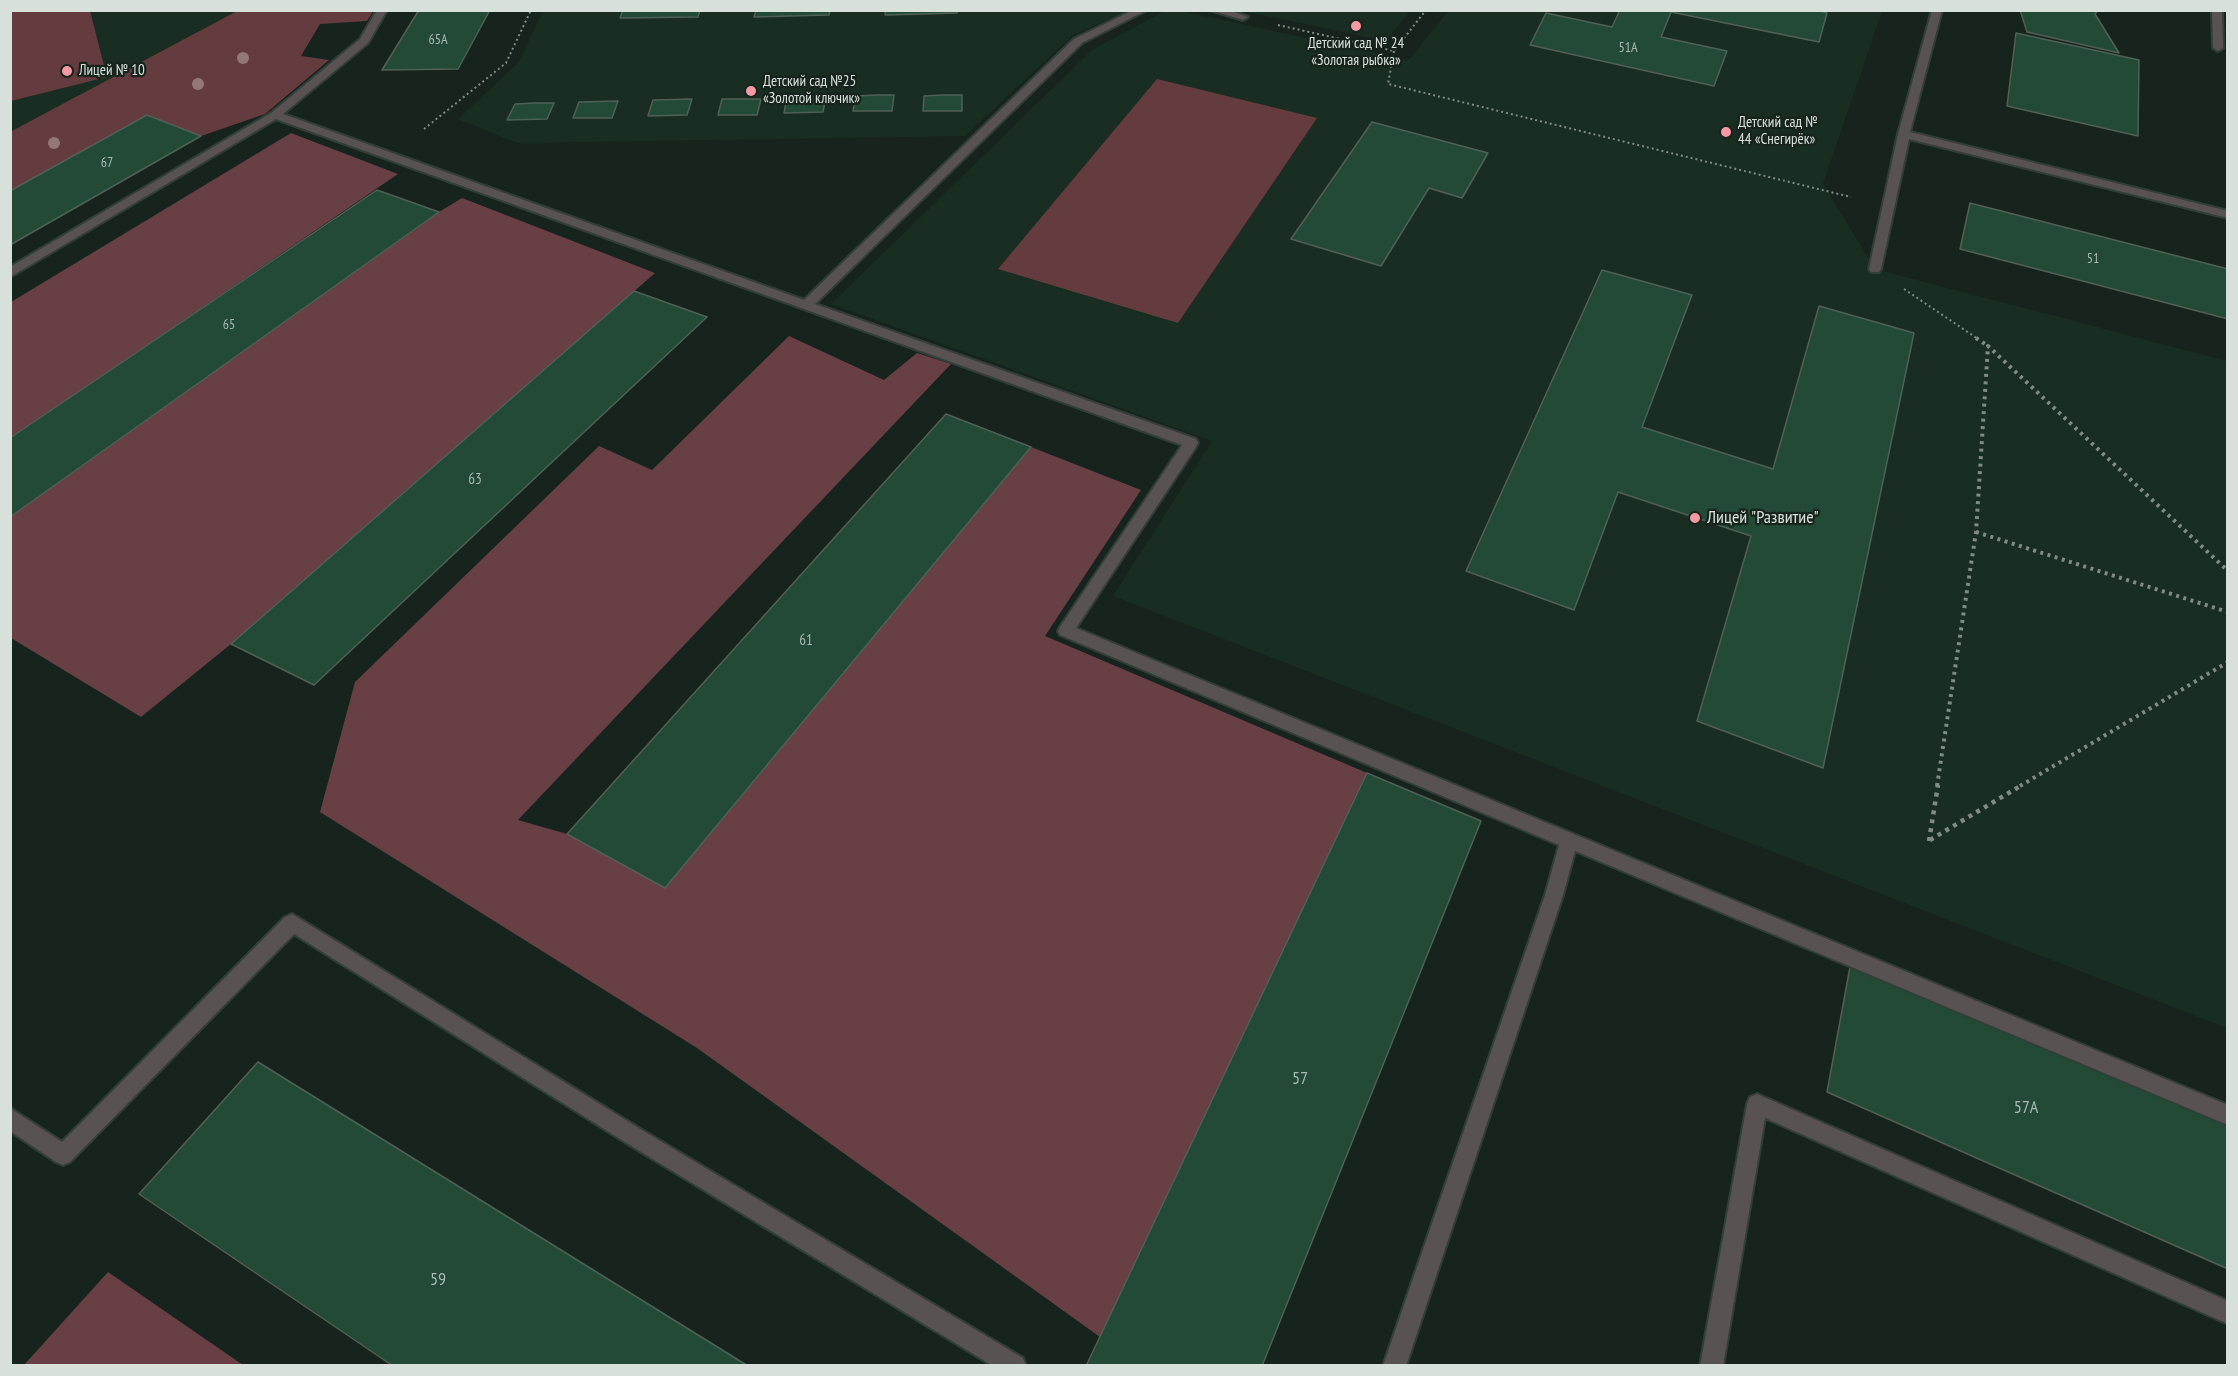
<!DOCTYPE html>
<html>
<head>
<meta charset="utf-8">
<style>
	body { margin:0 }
	#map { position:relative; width:2238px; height:1376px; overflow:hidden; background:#17241d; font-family:"PT Sans Narrow",sans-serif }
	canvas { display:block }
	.frame { position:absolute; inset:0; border:12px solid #d7e0db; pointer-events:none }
</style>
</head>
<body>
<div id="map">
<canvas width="2238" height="1376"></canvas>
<div class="frame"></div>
</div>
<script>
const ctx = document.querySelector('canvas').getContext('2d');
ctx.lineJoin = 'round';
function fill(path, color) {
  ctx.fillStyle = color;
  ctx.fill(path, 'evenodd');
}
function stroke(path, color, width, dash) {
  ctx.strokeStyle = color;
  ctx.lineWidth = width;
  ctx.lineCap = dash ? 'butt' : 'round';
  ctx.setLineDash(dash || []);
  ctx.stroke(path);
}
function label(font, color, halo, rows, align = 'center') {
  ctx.font = font + ' "PT Sans Narrow",sans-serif';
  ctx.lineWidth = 4.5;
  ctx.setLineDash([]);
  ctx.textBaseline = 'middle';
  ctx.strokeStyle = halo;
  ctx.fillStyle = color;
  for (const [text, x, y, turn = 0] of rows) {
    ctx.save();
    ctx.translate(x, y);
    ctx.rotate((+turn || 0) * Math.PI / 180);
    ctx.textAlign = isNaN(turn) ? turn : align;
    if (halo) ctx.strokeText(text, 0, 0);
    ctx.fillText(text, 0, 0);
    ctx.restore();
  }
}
const built = new Path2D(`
	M11 11H237L11 132Z
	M543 11H1128L1073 35 965 136 517 143 458 119 518 63Z
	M1164 11H1181L1409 60 1448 11H1882L1823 184 1875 269 2227 361V1028L1113 596 1212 441 831 304 1092 50Z
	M1243 11H1410L1386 41Z`);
const green = new Path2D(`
	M10 11H90L107 77 11 101Z
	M237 11H373L367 21 320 24 301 56 329 60 265 114 201 136 11 191 10 132Z
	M1157 79 1317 118 1178 323 998 269Z`);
const forest = new Path2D(`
	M291 133 398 174 11 438V302Z
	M462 198 655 273 231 644 141 717 11 638 10 517 439 212Z
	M789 336 884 380 917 353 951 364 518 820 567 834 665 888 1031 447 1141 490 1045 636 1367 773 1100 1337 697 1048 320 812 355 682 599 446 652 470Z
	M108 1272 243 1365H24Z`);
const building = new Path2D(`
	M419 10H490L458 69 382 70Z
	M623 10H700L698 17 620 18Z
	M756 10H830L829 15 754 17Z
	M886 10H958L957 13 885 15Z
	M1620 10H1817L1827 13 1819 42 1671 12 1661 37 1727 51 1714 86 1530 45 1546 13 1612 27Z
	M2020 10H2098L2095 14 2119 53 2027 32Z
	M2016 33 2139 60 2138 136 2007 106Z
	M876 95H894L892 111H853L856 96Z
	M944 95H962V111H923L924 96Z
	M787 97H826L823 112 784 113Z
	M692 99 687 115 648 116 653 100Z
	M722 99H761L757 115H718Z
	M618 101 612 118H573L579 102Z
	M535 103H554L547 119 507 120 515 104Z
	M147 115 201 136 10 245V191Z
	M1372 122 1488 153 1462 198 1429 188 1381 266 1291 239Z
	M377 190 439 212 10 517V438Z
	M1970 203 2228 269V319L1960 249Z
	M1602 270 1692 295 1642 427 1773 469 1819 306 1914 333 1823 768 1697 721 1751 536 1618 492 1574 610 1466 571Z
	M634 291 707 317 314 685 231 644Z
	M946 414 1031 447 665 888 567 834Z
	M1367 773 1481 821 1262 1366H1086Z
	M1850 967 2228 1124V1269L1827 1092Z
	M258 1062 748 1366H393L139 1194Z`);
const pathFar2 = new Path2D(`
	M1278 25 1394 51 1426 10
	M1394 51 1388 84 1851 197
	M424 129 506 63 531 10
	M1904 289 1978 339`);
const pathFar1 = new Path2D(`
	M1976 338 1988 346
	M1976 532 2228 612
	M1937 786 1976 532 1988 346 2228 571
	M2020 786 2228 662`);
const path = new Path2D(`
	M1930 840 2022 785
	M1929 841 1938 785`);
const service = new Path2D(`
	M1210 10H1229L1248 17 1243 20Z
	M1932 10H1942L1910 132 2228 211V218L1909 139 1881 269 1879 272H1871L1869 269 1898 134Z
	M2212 10H2222L2223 48 2218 51 2213 48Z`);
const minor = new Path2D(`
	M377 10H387L368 43 283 114 804 300 1074 39 1133 10H1147L1082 43 815 304 1196 439 1198 443 1196 447 1076 628 2228 1105V1125L1575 851 1563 895 1406 1366H1383L1545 895 1559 845 1060 635 1058 631 1060 627 1182 445 276 119 10 277V267L271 113 360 39Z
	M292 914 642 1130 1023 1358 1026 1366H993L628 1144 294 934 70 1162 63 1165 56 1162 10 1131V1108L62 1142 285 917Z
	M1757 1094 2228 1301V1324L1765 1118 1723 1366H1700L1747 1104 1750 1097Z`);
const trees = [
	[243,58],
	[198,84],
	[54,143]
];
const markers = [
	[1356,26,6,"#f49aa5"],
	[67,71,6,"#f49aa5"],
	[751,91,6,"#f49aa5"],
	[1726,132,6,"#f49aa5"],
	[1695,518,6,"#f49aa5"]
];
const farNumbernames = [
	["65А",438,40],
	["51А",1628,48],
	["67",107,163],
	["51",2093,259],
	["65",229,325]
];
const farPoinames = [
	["Детский сад № 24",1356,44,"center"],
	["«Золотая рыбка»",1356,61,"center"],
	["Лицей № 10",79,71],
	["Детский сад №25",763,82],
	["«Золотой ключик»",763,99],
	["Детский сад №",1738,123],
	["44 «Снегирёк»",1738,140]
];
const numberNames = [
	["63",475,480],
	["61",806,641]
];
const poiNames = [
	["Лицей \"Развитие\"",1707,518]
];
const nearNumbernames = [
	["57",1300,1079],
	["57А",2026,1108],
	["59",438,1280]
];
fill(built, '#192d22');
fill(green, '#643c40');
fill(forest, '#673f44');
fill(building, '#234a36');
stroke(building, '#516057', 1.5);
stroke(service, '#323e38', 4);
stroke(minor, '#323e38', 4);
stroke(pathFar2, '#808b85', 2, [2, 3]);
stroke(pathFar1, '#808b85', 4, [3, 4.5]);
stroke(path, '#808b85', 4.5, [4, 5]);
fill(service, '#595252');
fill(minor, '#595252');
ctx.fillStyle = '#937878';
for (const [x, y] of trees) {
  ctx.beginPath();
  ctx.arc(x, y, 6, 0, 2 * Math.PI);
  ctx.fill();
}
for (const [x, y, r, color] of markers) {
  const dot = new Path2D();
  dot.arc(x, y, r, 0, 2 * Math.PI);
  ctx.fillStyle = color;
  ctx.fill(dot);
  stroke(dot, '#17241d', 2);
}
label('14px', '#aabab2', null, farNumbernames);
label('15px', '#d7e0db', '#17241d', farPoinames, 'left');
label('15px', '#aabab2', null, numberNames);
label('18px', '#d7e0db', '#17241d', poiNames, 'left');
label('18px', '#aabab2', null, nearNumbernames);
</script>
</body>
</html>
